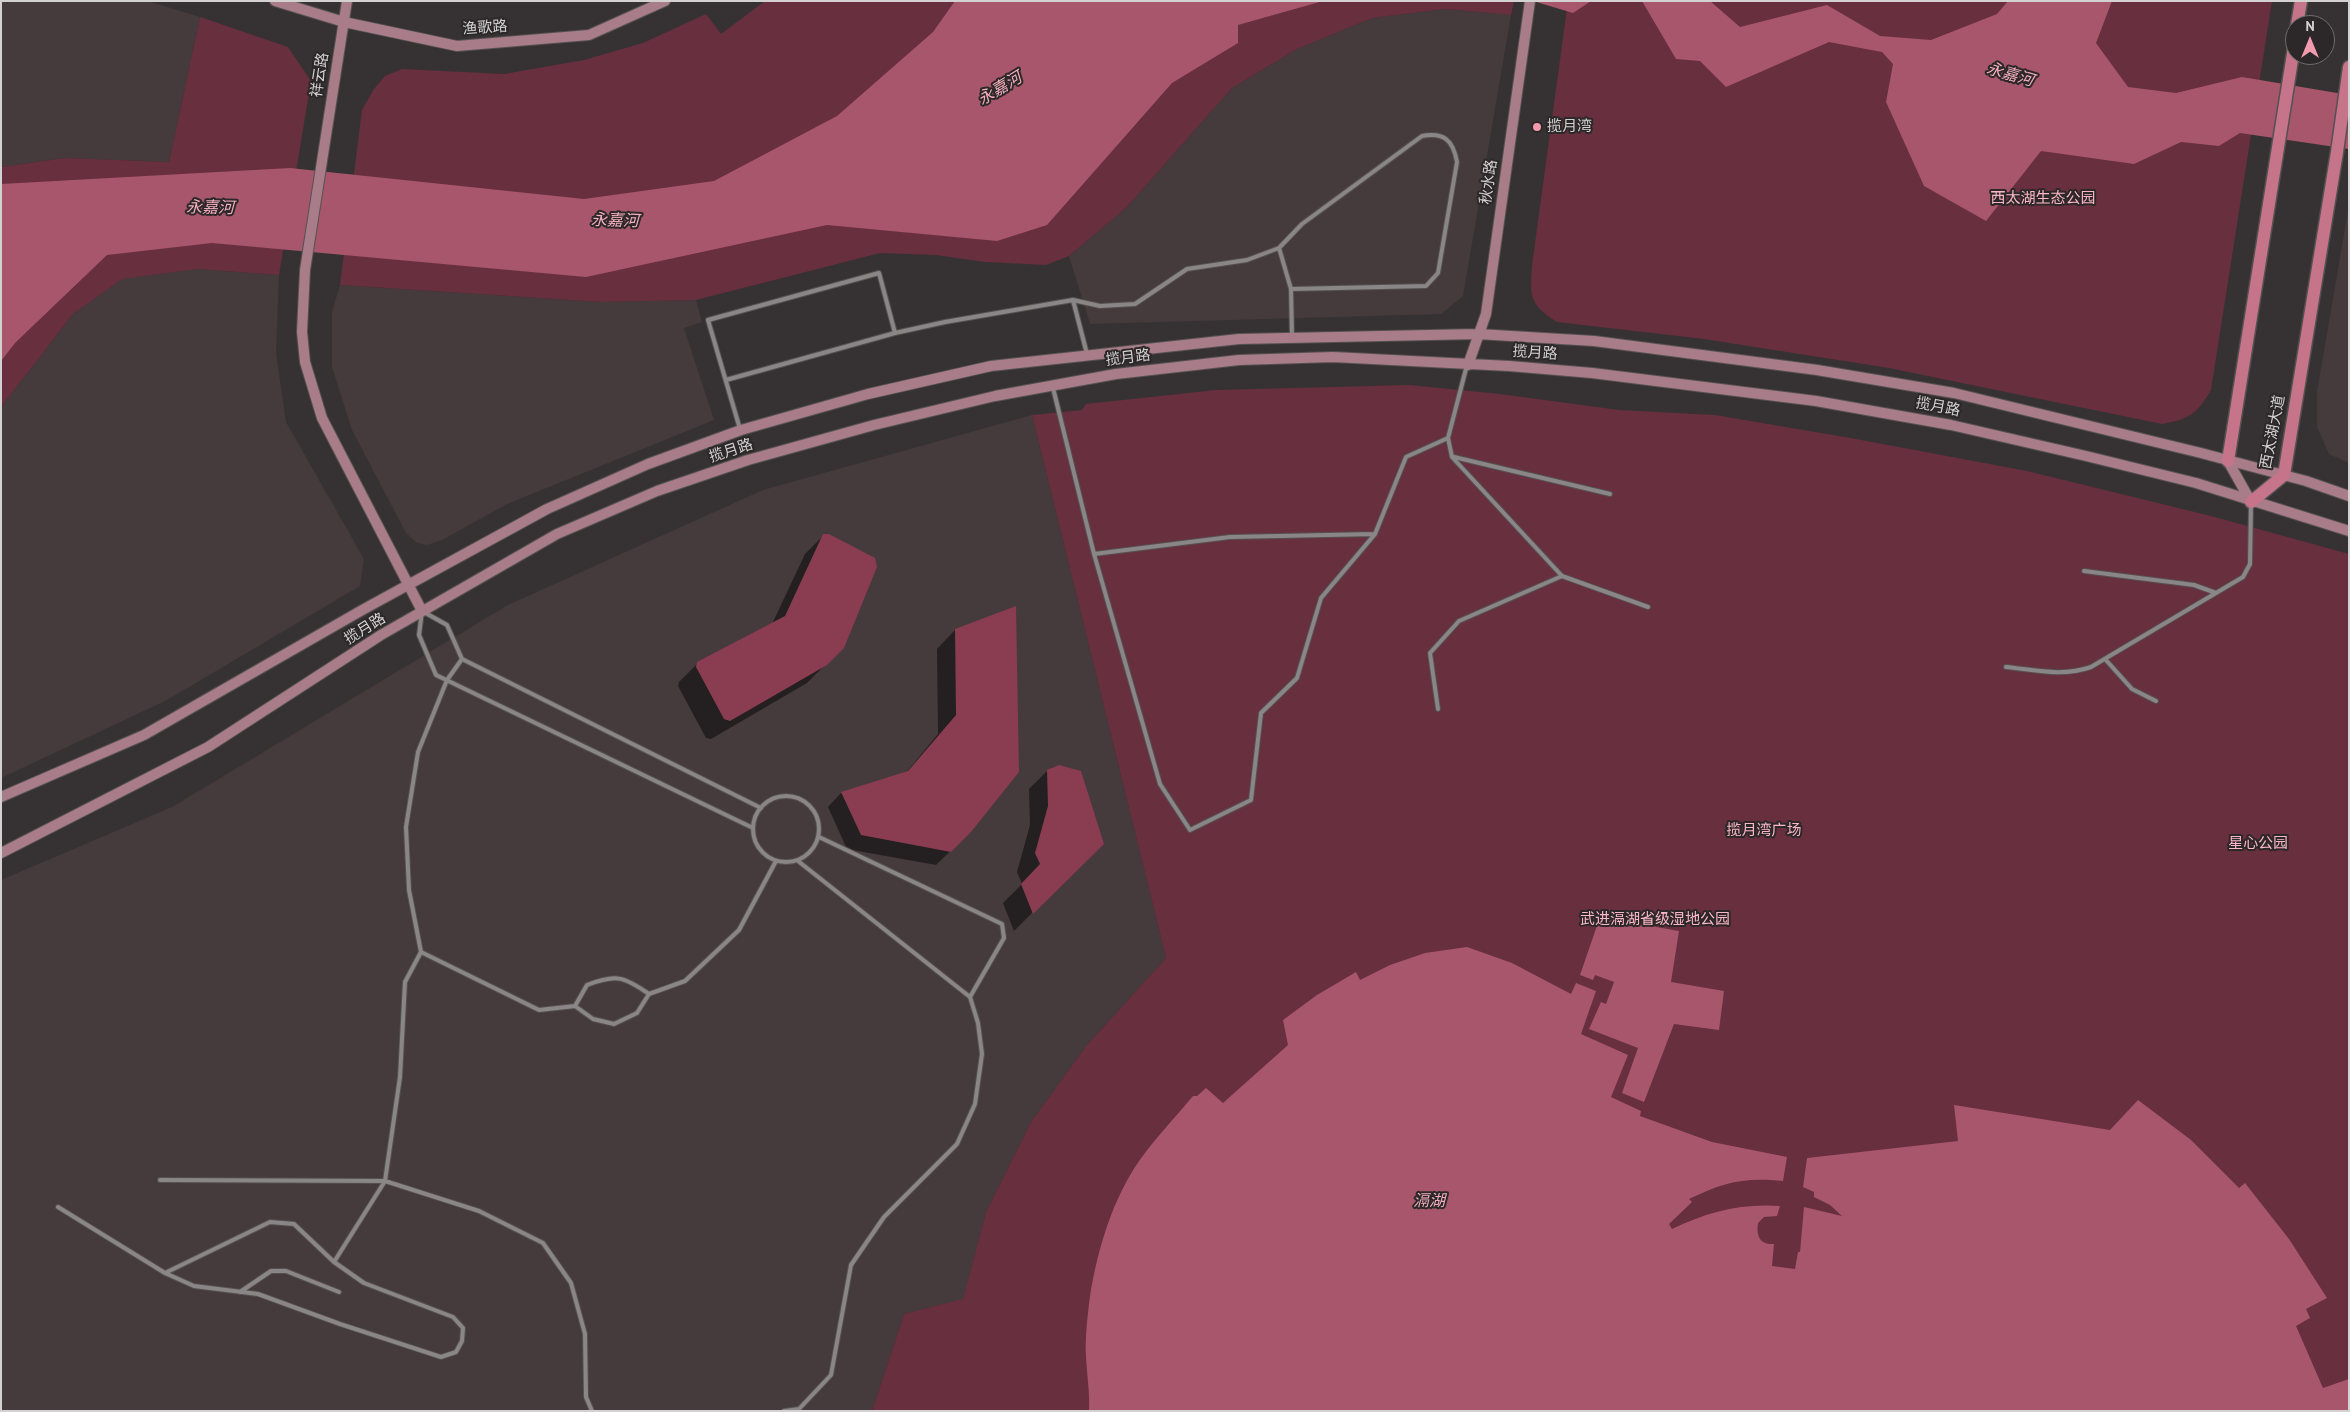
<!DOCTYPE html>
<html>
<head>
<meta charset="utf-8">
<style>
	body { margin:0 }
	#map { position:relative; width:2350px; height:1412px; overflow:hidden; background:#363233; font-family:"PT Sans",sans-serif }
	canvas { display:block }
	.frame { position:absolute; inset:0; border:2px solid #d4d1d2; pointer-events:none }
	.north { position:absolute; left:2285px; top:15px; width:50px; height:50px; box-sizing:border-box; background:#2c2829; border:1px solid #6f6c6d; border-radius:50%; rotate:0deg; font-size:14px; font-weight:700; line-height:20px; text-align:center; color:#d4d1d2 }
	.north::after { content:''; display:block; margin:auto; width:18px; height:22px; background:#f29aae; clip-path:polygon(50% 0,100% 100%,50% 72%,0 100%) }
</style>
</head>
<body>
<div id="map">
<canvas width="2350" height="1412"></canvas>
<div class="frame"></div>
<div class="north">N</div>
</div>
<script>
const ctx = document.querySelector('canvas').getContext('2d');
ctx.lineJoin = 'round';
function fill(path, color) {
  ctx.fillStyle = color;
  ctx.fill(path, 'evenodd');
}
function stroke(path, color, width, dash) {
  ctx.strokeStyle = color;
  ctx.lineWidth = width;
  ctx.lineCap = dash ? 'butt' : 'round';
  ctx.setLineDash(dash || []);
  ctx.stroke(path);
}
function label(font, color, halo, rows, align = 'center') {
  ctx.font = font + ' "PT Sans","Noto Sans SC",sans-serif';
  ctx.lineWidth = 4;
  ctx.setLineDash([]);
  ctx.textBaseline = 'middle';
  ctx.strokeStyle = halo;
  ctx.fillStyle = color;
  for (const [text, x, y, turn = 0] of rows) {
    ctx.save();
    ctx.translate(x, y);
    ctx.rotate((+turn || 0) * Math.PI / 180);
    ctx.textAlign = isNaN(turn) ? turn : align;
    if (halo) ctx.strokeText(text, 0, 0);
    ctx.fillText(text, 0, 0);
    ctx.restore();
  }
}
const built = new Path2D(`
	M1 1H148L200 17 169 162 65 158 1 167Z
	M1445 9 1511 15 1463 296 1441 314 1090 324 1069 256 1126 208 1232 88 1297 49 1372 18Z
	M2349 205V463L2329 454 2317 427V392Z
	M197 269 279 275 276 353 286 422 364 559 360 586 167 700 1 778V407L73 314 122 278Z
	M340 285 601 302 696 300 702 322 684 328 714 420 507 504 442 540 427 545 417 543 406 533 352 430 332 367V312Z
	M1032 415 1166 958 1086 1046 1031 1122 986 1212 963 1300 904 1314 872 1411H1V880L172 807 508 605 763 490Z`);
const green = new Path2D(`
	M765 1H1514L1511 15 1445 9 1372 18 1297 49 1232 88 1126 208 1069 256 1046 265 985 262 936 255 880 253 696 300 601 302 340 285 362 110 374 89 385 76 402 69 504 74 584 60 643 43 706 14 721 34Z
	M1568 1H2272L2211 390C2197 414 2190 419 2162 424L1889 368 1704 339 1557 322C1529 304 1530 297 1532 265Z
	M200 17 288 47 311 81 279 275 197 269 122 279 73 314 1 407V167L65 158 169 162Z
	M1409 385 1500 394 1619 410 1715 415 1856 439 2027 471 2211 516 2349 554V1411H872L904 1314 963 1299 986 1212 1031 1122 1086 1046 1166 958 1032 415 1082 410 1086 404 1216 390Z`);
const water = new Path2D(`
	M955 1H1323L1238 25V43L1172 83 1047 225 997 241 827 225 586 277 212 243 107 255 15 343 1 361V184L290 168 584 199 714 181 837 116 933 32Z
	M1533 1H1591L1573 13Z
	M1642 1H1710L1740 27 1827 5 1880 36 1931 40 1997 14 2008 1H2112L2096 43 2128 87 2176 93 2242 77 2349 95V149L2240 133 2219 146 2181 142 2134 164 2041 151 1986 221 1924 186 1886 102 1893 64 1882 52 1829 42 1726 87 1700 61 1676 59Z
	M1600 917 1679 931 1671 982 1724 991 1719 1030 1674 1024 1644 1102 1622 1093 1638 1048 1589 1029 1601 1002 1606 1004 1614 982 1595 975 1593 980 1580 975Z
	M1467 947 1512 963 1571 994 1576 983 1596 991 1581 1034 1628 1055 1611 1097 1641 1111 1640 1116 1712 1142 1787 1157 1783 1181C1744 1177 1724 1182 1689 1199L1692 1202 1669 1224 1672 1229C1707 1212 1741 1203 1780 1206L1777 1216 1764 1217 1758 1223C1756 1236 1760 1245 1774 1244L1772 1266 1795 1269 1798 1252H1800L1804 1207 1842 1216 1830 1205 1814 1197V1192L1803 1187 1807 1158 1958 1141 1954 1105 2110 1130 2138 1100 2191 1140 2239 1188 2245 1183 2289 1239 2327 1298 2306 1309 2310 1318 2296 1326 2323 1388 2349 1379V1411H1089C1090 1393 1087 1376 1086 1357 1085 1340 1087 1321 1089 1304 1095 1258 1110 1206 1135 1167 1152 1141 1174 1119 1193 1096H1197L1206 1088 1223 1103 1288 1045 1283 1020 1317 995 1356 972 1360 980 1390 965 1425 953Z`);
const shadow = new Path2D(`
	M824 535 843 647 807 683 711 739 706 738 678 686 679 682 698 663 772 624 805 554Z
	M955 630 970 832 936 865 847 849 828 807 841 793 905 774 938 734 937 649Z
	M1047 771 1102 843 1014 931 1003 903 1022 884 1017 872 1030 825 1029 789Z`);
const building = new Path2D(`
	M823 534H829L875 558 877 567 844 648 827 665 730 721 724 719 696 667 697 662 785 616Z
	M1016 606 1019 772 971 832 951 852 861 835 841 792 908 771 956 715 955 629Z
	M1059 765 1081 771 1104 844 1033 914 1021 884 1040 864 1035 853 1048 806 1047 770Z`);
const lane = new Path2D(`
	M1279 248 1291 289 1292 337
	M1073 300 1100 306 1135 304 1187 269 1247 260 1279 248 1302 224 1422 136C1444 132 1453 140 1457 162L1438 273 1426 286 1291 289
	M726 380 895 333 945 322 1073 300 1087 354
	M1053 388 1094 554 1160 784 1190 830 1251 800 1261 713 1297 678 1321 598 1375 534 1406 457 1448 438 1467 365
	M740 429 708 320 879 273 895 333
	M1448 438 1452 457 1562 576 1648 607
	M1454 457 1610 494
	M1094 554 1230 537 1375 534
	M2084 571 2194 585 2216 593
	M2105 659 2132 689 2156 701
	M2006 667C2035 670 2063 677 2091 667L2243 577 2250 564 2251 504
	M1438 709 1430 653 1459 621 1562 576
	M753 829a33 33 0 1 1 66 0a33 33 0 1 1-66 0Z
	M753 828 436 675 419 635 422 611 447 625 462 659 761 808
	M819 837 1002 924 1004 938 970 997
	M421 952 539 1010 575 1006 593 1019 614 1024 637 1013 649 994 685 981 739 930 776 861
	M575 1006 587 985C616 974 623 976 649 994
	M160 1180 385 1181 479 1211 543 1243 571 1283 585 1334 586 1397 592 1411
	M58 1207 165 1273 194 1286 258 1294 340 1324 441 1357 456 1352 462 1341 463 1328 453 1317 364 1283 334 1262 294 1224 270 1222 165 1273
	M334 1262 385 1181 400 1077 405 982 421 952 409 890 406 827 418 752 447 680 462 659
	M240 1292 271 1271H286L339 1292
	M784 1411 799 1409 831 1375 851 1265 884 1217 957 1144 975 1104 982 1054 978 1023 970 997 798 861`);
const secondary = new Path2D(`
	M275 1 344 22 457 46 589 35 665 1
	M347 1 305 270 302 332 305 362 322 418 422 611
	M1468 365 1486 314 1530 1
	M2228 461 2251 502
	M1 797 144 735 364 609 547 509 648 464 741 430 868 394 991 366 1239 339 1478 334 1594 341 1817 370 1954 393 2201 453 2306 481 2349 496
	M1 853 208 747 381 635 557 534 657 491 748 460 874 425 995 396 1116 374 1239 360 1333 357 1509 366 1592 373 1816 401 1951 425 2086 456 2196 483 2349 531`);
const primary = new Path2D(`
	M2297 25 2301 1
	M2228 461 2295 41
	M2251 502 2284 475 2337 152 2349 67`);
const markers = [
	[1537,127,5,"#f29aae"]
];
const streetNames = [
	["渔歌路",485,28,-4],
	["祥云路",320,75,-81],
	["秋水路",1489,182,-82],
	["揽月路",1535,353,4],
	["揽月路",1128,358,-7],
	["揽月路",1938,407,11],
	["西太湖大道",2273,432,-79],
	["揽月路",731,451,-18],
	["揽月路",365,629,-32]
];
const poiNames = [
	["揽月湾",1547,127]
];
const parkNames = [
	["西太湖生态公园",2043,199],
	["揽月湾广场",1764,831],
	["星心公园",2258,844],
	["武进滆湖省级湿地公园",1655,920]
];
const waterNames = [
	["永嘉河",2010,75,16],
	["永嘉河",1000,89,-31],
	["永嘉河",210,208,1],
	["永嘉河",615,221,2],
	["滆湖",1429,1201]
];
fill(built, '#453a3c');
fill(green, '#682f3e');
fill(water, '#a8566b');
fill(shadow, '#0007');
fill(building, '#8a3c51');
stroke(lane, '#555151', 6);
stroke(secondary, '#555151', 12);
stroke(primary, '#555151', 15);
stroke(lane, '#8a8586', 4);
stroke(secondary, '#a87c88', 10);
stroke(primary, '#c6748a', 12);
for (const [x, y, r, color] of markers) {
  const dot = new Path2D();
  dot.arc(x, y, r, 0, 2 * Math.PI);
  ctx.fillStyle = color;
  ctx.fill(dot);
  stroke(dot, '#2c2829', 2);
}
label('15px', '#d4d1d2', '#2c2829', streetNames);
label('15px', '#d4d1d2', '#2c2829', poiNames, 'left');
label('15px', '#fdb7c6', '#2c2829', parkNames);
label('italic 16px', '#f5afbe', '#2c2829', waterNames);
</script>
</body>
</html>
